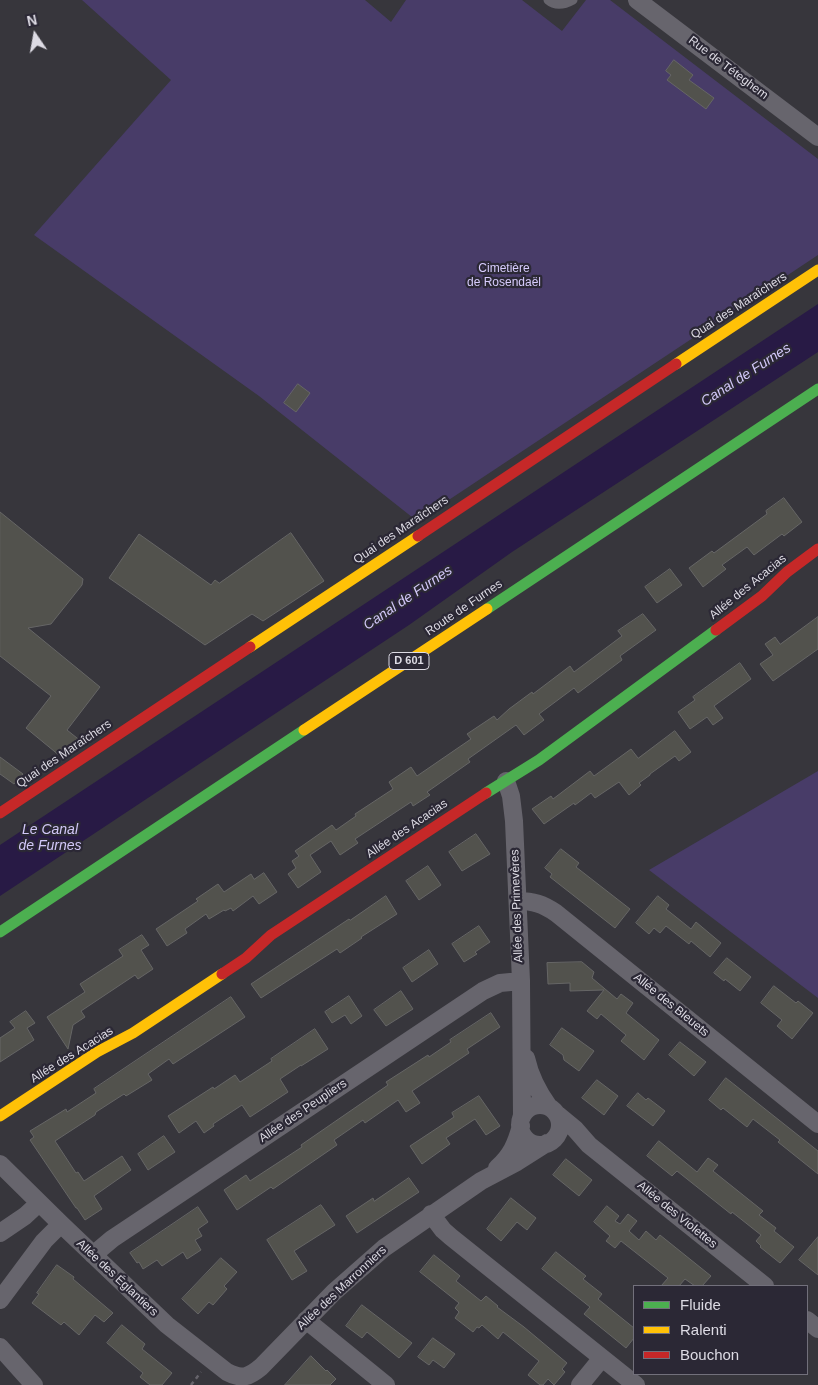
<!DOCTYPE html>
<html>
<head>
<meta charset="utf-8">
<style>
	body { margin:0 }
	#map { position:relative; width:818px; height:1385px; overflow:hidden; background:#37363c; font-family:Helvetica,sans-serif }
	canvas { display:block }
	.legend { position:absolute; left:633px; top:1285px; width:175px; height:90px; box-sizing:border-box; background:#2b2835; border:1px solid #72707b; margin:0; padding:6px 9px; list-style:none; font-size:15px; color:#dddbe4 }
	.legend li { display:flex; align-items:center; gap:10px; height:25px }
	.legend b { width:25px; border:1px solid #72707b }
	.north { position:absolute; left:10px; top:10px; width:50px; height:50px; -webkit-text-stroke:4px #2b2835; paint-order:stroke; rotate:348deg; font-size:14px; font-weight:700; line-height:20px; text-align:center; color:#dddbe4 }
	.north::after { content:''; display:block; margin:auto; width:18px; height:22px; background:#dddbe4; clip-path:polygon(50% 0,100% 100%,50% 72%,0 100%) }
</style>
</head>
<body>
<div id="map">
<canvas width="818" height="1385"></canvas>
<ul class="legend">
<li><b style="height:6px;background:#4caf50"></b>Fluide</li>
<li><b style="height:6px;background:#ffc107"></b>Ralenti</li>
<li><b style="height:6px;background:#c62828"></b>Bouchon</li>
</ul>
<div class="north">N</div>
</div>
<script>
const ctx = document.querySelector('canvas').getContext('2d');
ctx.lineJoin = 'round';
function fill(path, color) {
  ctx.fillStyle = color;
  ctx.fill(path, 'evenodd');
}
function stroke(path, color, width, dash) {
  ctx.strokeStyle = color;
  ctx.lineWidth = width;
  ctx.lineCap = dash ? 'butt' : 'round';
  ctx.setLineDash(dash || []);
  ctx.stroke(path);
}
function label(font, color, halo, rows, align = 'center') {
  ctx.font = font + ' Helvetica,sans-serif';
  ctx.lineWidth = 4.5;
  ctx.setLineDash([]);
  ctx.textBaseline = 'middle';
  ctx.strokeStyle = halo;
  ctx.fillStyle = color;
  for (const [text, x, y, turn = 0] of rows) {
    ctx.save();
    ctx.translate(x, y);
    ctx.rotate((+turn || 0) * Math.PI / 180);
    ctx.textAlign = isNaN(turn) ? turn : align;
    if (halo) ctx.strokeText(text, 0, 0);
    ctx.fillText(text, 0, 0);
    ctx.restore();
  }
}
const green = new Path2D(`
	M82 0H365L391 22 406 0H522L562 31 586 0H610L818 159V255L417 521 259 396 34 235 171 80Z
	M818 771V998L649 870Z`);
const water = new Path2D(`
	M818 304V352L512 552 409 625 0 896V845Z`);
const building = new Path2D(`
	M674 60 693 75 689 80 714 98 706 109 667 80 671 75 666 71Z
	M298 384 310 393 296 412 284 403Z
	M784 498 802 522 784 536 782 534 754 555 747 547 722 565 726 569 703 587 689 568 712 551 714 553 767 514 766 511Z
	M0 512 83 579 82 585 51 624 28 628 100 687 67 730 82 742 60 756 26 728 51 696 0 656Z
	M291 533 324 581 263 621 252 614 205 645 109 578 139 534 211 585 215 580 219 583Z
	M670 569 682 585 657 603 645 587Z
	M643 614 656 630 620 656 622 660 578 693 574 688 539 714 544 720 524 735 516 725 468 759 470 762 427 792 430 795 413 806 411 802 355 839 358 843 340 855 331 841 310 855 321 872 298 888 288 874 296 868 292 861 299 856 295 851 332 825 336 830 356 816 355 814 393 789 389 782 411 767 417 776 471 739 467 734 494 716 497 720 509 709 532 692 533 694 570 666 574 672 622 636 618 631Z
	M818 617V649L773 681 760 664 773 655 765 644 775 637 780 644Z
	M740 663 751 679 714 706 723 718 713 725 707 717 690 729 678 712 695 700 693 697Z
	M675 731 691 752 679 761 675 756 650 774V775L639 783 641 785 629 795 619 782 595 798 591 793 575 805 574 803 544 824 532 809 551 796 553 799 590 771 594 776 631 749 638 758Z
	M0 757 23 774 14 784 0 774Z
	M476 834 490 854 462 871 449 852Z
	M561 849 579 863 576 867 630 909 615 928 550 877 552 874 545 868Z
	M428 866 441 885 419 900 406 881Z
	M264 873 277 892 259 904 253 896 233 911 231 908 225 911 224 910 209 919 206 914 185 929 187 933 167 946 156 929 198 901 196 899 218 884 224 892 251 874 254 879Z
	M386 896 397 914 361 937 362 938 340 953 337 949 261 998 251 984 349 919 350 920Z
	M658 896 669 905 666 909 691 929 696 922 721 943 710 957 691 941 689 944 666 926 660 933 654 928 649 934 636 923Z
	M479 926 490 942 475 952 477 954 464 962 452 944Z
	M142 935 149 945 141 950 153 969 138 979 135 975 81 1011 85 1017 73 1025 68 1049 47 1017 85 992 80 984 123 956 119 950Z
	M429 950 438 964 412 982 403 968Z
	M727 958 751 977 740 991 725 979 724 981 714 973Z
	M582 962 594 972 592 978 617 999 621 994 633 1003 626 1013 659 1040 644 1060 621 1041 626 1035 601 1014 597 1019 587 1011 604 990 570 991V983L548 984 547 963Z
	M774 986 796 1003 798 1001 813 1013 792 1039 777 1026 782 1020 761 1003Z
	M401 991 413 1009 386 1026 374 1010Z
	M349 996 362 1016 351 1024 345 1015 332 1023 325 1012Z
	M231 997 245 1017 173 1064 169 1059 148 1074 152 1080 126 1096 124 1094 96 1112 95 1115 55 1141 76 1173 78 1172 84 1181 122 1156 131 1170 94 1196 102 1209 85 1220 77 1208H76L30 1140 34 1137 30 1131 66 1109 67 1112 96 1093 94 1089Z
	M26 1011 35 1023 27 1028 34 1040 0 1062V1038L15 1028 10 1022Z
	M491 1013 500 1027 467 1049 469 1053 412 1091 420 1103 406 1112 398 1100 365 1123 363 1120 334 1140 337 1145 273 1189 271 1187 237 1210 224 1190 246 1175 250 1181 302 1147 301 1145 388 1085 386 1082 428 1055 429 1057 451 1042 450 1040Z
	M562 1028 594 1051 579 1071 564 1060 563 1055 550 1045Z
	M315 1029 328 1049 301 1066V1065L280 1079 288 1092 250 1117 242 1105 213 1124 214 1126 204 1133 196 1121 179 1133 168 1116 213 1087 214 1089 235 1075 240 1082 272 1061 271 1059Z
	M680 1042 706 1062 694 1076 669 1055Z
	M726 1078 818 1151V1174L778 1142 780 1140 753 1119 747 1127 723 1108 721 1110 709 1100Z
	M597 1080 618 1096 604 1115 582 1098Z
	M638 1093 646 1100 648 1098 665 1111 653 1126 627 1106Z
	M479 1096 500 1126 486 1135 475 1119 446 1138 450 1144 422 1164 410 1146 454 1117 452 1113Z
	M164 1136 175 1152 148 1170 138 1154Z
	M659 1141 697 1172 708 1158 718 1165 713 1171 763 1211 759 1215 776 1228 774 1231 794 1247 780 1263 760 1247 761 1246 756 1241 761 1235 732 1212 731 1214 677 1171 672 1176 647 1156Z
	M566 1159 592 1180 579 1196 553 1175Z
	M409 1178 419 1192 357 1233 346 1216 373 1198 374 1201Z
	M511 1198 536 1218 527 1230 517 1222 501 1241 487 1229Z
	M321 1205 335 1225 294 1251 307 1271 292 1280 267 1240Z
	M607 1206 619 1216 615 1221 620 1224 628 1214 637 1221 629 1231 639 1240 646 1231 656 1240 660 1235 711 1276 702 1286H695L685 1279 679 1286H661L668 1278 621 1241 615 1248 606 1241 610 1236 594 1222Z
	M198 1207 208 1222 198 1229 202 1236 195 1240 201 1250 187 1259 183 1252 162 1266 157 1260 143 1269 139 1262 137 1263 130 1253Z
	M818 1237V1275L799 1260Z
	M556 1252 586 1276 583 1279 602 1294 598 1299 634 1328V1338L626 1348 584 1314 590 1307 542 1269Z
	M434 1255 460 1276 456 1281 481 1301 486 1296 498 1306 497 1307 524 1327 567 1363 562 1369 565 1372 554 1385 548 1379 543 1385H540L528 1375 539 1361 503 1332 498 1339 482 1325 479 1328 477 1327 473 1332 455 1318 459 1312 455 1308 459 1303 420 1272Z
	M221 1258 237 1272 224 1286 227 1289 213 1305 209 1302 198 1314 182 1299Z
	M57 1265 74 1277 73 1279 113 1313 104 1322 95 1315 79 1335 64 1322 61 1325 32 1303 39 1294 37 1293Z
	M362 1305 412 1343 399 1358 367 1332 362 1338 346 1326Z
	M122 1325 145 1344 142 1349 172 1373 162 1385H150L140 1377 143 1373 107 1343Z
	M433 1338 455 1354 444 1368 433 1360 429 1365 418 1357Z
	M311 1356 326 1371 327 1370 336 1379 330 1385H285Z`);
const path = new Path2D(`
	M191 1385 201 1372`);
const lane = new Path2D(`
	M548 0C556 7 564 5 573 0`);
const street = new Path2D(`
	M637 0 818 137
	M506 781 511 796 514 821 521 981 522 1117
	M518 901C533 901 543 904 556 913L818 1124
	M526 1058C530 1076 538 1092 549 1107
	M520 1125a20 20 0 1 1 40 0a20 20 0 1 1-40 0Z
	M558 1115 575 1129 589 1145 765 1286
	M0 1164 61 1224 167 1325 227 1372C242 1380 249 1377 261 1367L334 1292 384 1248 481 1181 517 1162 547 1143
	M497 1168C511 1156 516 1144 521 1126
	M431 1214 443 1230 451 1237 636 1385
	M0 1233 25 1216 39 1203
	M93 1255 112 1239 483 991 500 983 521 981
	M0 1300 44 1241 61 1224
	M306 1320 386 1385
	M807 1320 818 1329
	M0 1347 34 1385
	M580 1385 602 1358`);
const fast = new Path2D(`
	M487 609 818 389
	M486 793 539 760 716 630
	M0 932 304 730`);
const slow = new Path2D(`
	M676 364 818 270
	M250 647 418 536
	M304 730 487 609
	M0 1116 97 1052 133 1033 222 974`);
const jam = new Path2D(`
	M418 536 676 364
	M716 630 762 596 787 572 818 549
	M0 813 250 647
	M222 974 246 958 271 935 486 793`);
const shields = [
	[409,661,40]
];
const shieldNames = [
	["D 601",409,661]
];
const streetNames = [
	["Rue de Téteghem",728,68,37],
	["Quai des Maraîchers",739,306,-33],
	["Quai des Maraîchers",401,530,-34],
	["Allée des Acacias",748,587,-39],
	["Route de Furnes",464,608,-34],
	["Quai des Maraîchers",64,754,-34],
	["Allée des Acacias",407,829,-34],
	["Allée des Primevères",517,906,-92],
	["Allée des Bleuets",671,1005,39],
	["Allée des Acacias",72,1055,-32],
	["Allée des Peupliers",303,1111,-34],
	["Allée des Violettes",677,1215,39],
	["Allée des Églantiers",117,1278,43],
	["Allée des Marronniers",342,1288,-43]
];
const parkNames = [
	["Cimetière",504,269],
	["de Rosendaël",504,283]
];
const waterNames = [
	["Canal de Furnes",746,375,-33],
	["Canal de Furnes",408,598,-34],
	["Le Canal",50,830],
	["de Furnes",50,846]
];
fill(green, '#483c68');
fill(water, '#281a45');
fill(building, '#52524d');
stroke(building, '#666', 1);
stroke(path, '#66646b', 2.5, [4, 4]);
stroke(lane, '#67656d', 9);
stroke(street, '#67656d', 18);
stroke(fast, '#4caf50', 11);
stroke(slow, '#ffc107', 11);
stroke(jam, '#c62828', 11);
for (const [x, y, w] of shields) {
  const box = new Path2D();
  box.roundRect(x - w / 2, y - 8.5, w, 17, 4);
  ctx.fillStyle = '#2b2835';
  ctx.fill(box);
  stroke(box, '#dddbe4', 1);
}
label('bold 11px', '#dddbe4', null, shieldNames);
label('12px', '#dddbe4', '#2b2835', streetNames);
label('12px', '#d7ccfd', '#2b2835', parkNames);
label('italic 14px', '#d2c8f8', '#2b2835', waterNames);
</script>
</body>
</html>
